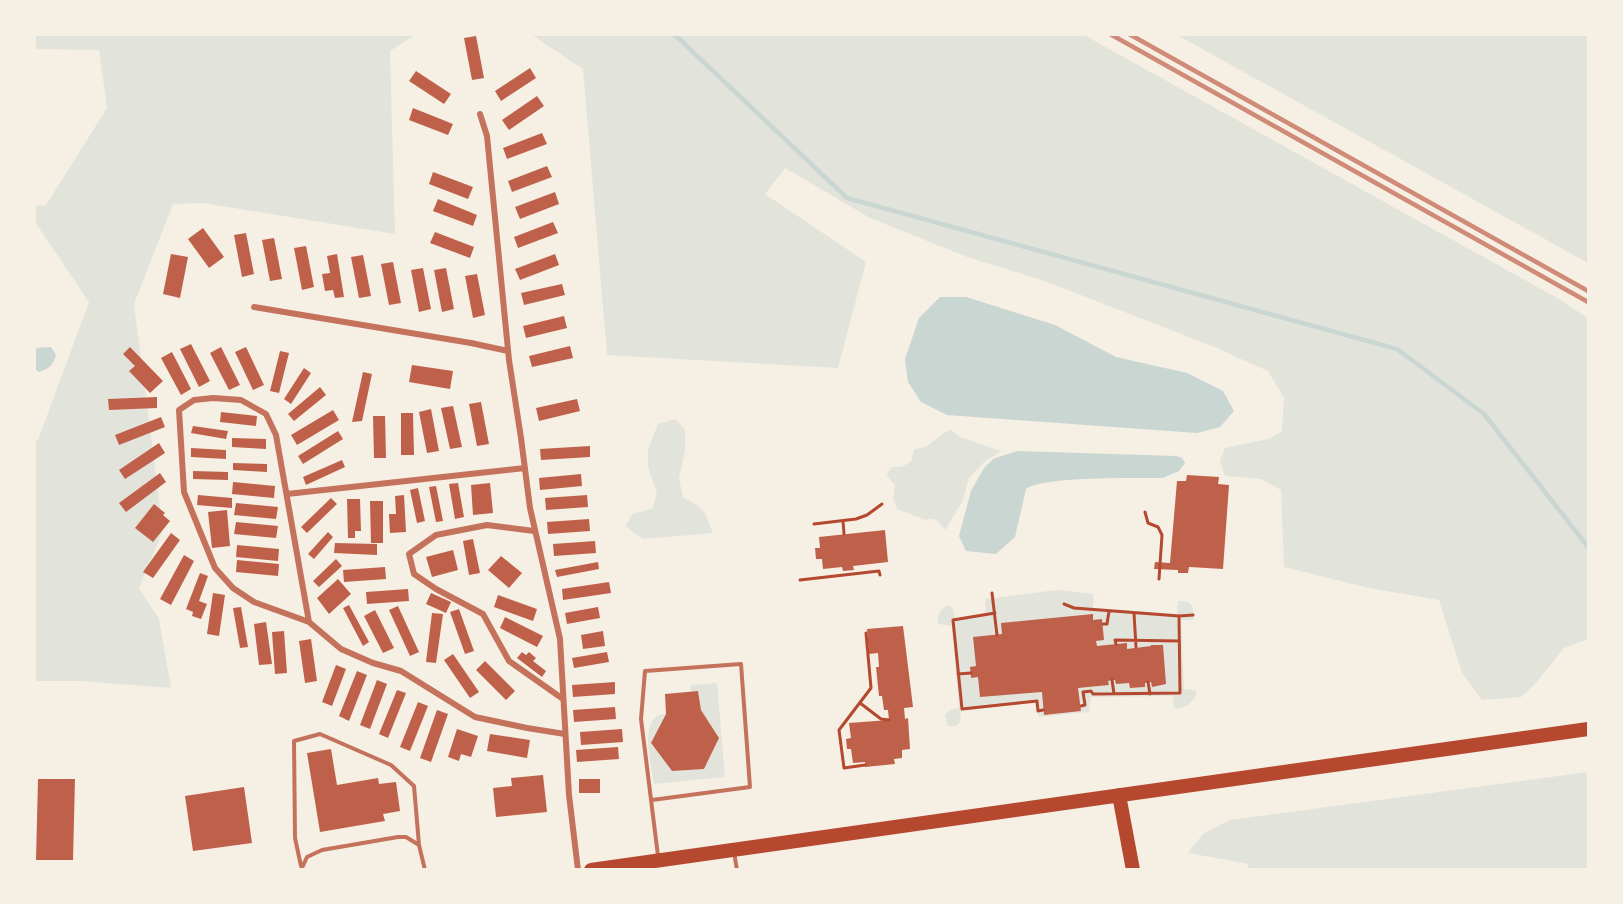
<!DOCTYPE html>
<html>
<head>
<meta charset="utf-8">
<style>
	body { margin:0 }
	#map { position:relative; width:1623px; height:904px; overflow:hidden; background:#f6efe4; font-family:"Asap Condensed",sans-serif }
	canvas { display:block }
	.frame { position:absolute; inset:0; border:36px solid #f6efe4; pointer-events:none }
</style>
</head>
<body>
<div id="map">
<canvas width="1623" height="904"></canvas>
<div class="frame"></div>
</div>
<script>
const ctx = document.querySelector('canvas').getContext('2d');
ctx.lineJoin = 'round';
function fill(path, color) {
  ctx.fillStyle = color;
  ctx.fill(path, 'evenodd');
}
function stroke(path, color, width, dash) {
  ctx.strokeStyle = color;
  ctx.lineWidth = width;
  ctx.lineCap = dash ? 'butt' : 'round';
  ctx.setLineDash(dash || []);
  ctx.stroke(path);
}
const green = new Path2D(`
	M35 34 415 35 390 51 395 234 203 203 173 204 134 304 163 530 139 588 159 619 171 688 80 681H35V440H38L89 302 35 222V206L46 205 107 108 99 50 35 49Z
	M532 35H1084L1559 299 1588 318V639L1564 648 1536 683 1521 697 1482 700 1462 673 1439 600 1369 588 1284 567 1281 490 1261 479 1225 476 1220 461 1225 448 1268 439 1282 431 1284 398 1268 371 1212 346 1042 280 967 257 870 218 785 168 765 194 866 262 838 368 607 355 583 69Z
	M1177 35H1588V263Z
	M676 419 685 430V451L679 478 683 498C706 508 704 511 713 533L643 539 625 526 633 514 653 508 657 493 648 467V449L658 424Z
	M950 429 960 437 1001 451 984 462 969 478 962 502 945 530C938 522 936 516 925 520L897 509 893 498 895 485 886 475 892 467H901L911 462 914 450 927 446Z
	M1057 590 1094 594 1093 608 1177 614 1178 601C1192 600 1193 605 1194 618L1192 620H1181L1184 689 1194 690 1197 693C1194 702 1184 710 1174 708L1173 696 1091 697 1089 712 1039 717 1034 702 961 711 960 722 956 726H948L945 715 950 710 959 708 952 626 938 624C937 614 940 609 949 605L953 609 955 618 986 613 985 599Z
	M717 683 725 777 654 784C652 766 637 714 666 714L651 744 672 771 704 769 719 738 701 710 698 691 691 692V685Z
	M1588 772V869L1247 870 1249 864 1188 853 1203 834 1230 820Z`);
const water = new Path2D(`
	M940 297H966L1055 325 1116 357 1187 373 1223 391 1234 411 1220 427 1197 433 947 415 921 402 908 382 905 359 919 318Z
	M51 347 56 355C53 365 49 369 39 372L35 369V348Z
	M1017 451 1176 456 1182 458 1185 463 1179 471 1163 478C1139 478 1040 476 1026 489L1015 537 996 554 966 551 959 536 971 491 984 468 993 459Z`);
const stream = new Path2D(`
	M674 34 847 198 1397 349 1484 414 1588 547`);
const building = new Path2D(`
	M476 36 484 78 472 80 464 38Z
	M530 68 536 78 501 101 495 91Z
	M416 71 451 94 444 104 409 81Z
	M537 96 544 106 509 130 502 120Z
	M413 108 453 124 448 135 409 120Z
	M542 133 547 144 507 159 503 148Z
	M547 166 552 177 512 192 508 181Z
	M433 172 473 187 468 199 429 184Z
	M555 192 559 204 520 219 515 207Z
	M438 199 477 215 473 226 433 211Z
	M553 222 558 233 518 248 514 237Z
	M203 228 224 257 209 268 188 239Z
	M435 232 474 247 470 258 430 243Z
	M246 233 254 274 242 277 234 235Z
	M274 238 282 279 270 281 262 240Z
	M306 246 314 287 302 290 294 248Z
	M171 254 188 257 180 298 163 294Z
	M337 254 344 297 335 298 333 290 325 291 322 274 330 273 327 256Z
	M555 254 559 265 520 280 515 269Z
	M363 255 371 296 359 298 351 257Z
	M393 262 401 303 389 305 381 264Z
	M423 268 431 309 419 312 411 270Z
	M446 268 454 309 442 312 434 270Z
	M477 274 485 315 473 318 465 276Z
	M562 284 565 295 524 305 521 293Z
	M564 316 567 328 526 338 523 326Z
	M191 344 210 381 199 387 180 349Z
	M570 346 573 358 532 367 529 356Z
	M130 347 163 381 150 393 129 371 135 366 123 354Z
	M221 347 240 385 229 390 210 353Z
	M246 347 264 385 253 390 235 352Z
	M280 351 289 353 279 393 270 391Z
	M172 352 191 389 181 395 161 358Z
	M412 365 453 371 450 389 409 382Z
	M304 368 311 373 291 404 284 399Z
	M363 372 372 374 362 421 352 422Z
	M320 387 326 395 294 421 288 414Z
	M157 397V408L109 410 108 399Z
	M577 399 580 411 539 421 536 408Z
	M481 402 489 444 477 446 469 404Z
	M453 406 462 447 450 449 441 408Z
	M431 409 439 451 427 453 419 412Z
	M333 410 339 420 297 445 291 435Z
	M221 412 257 416 256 426 220 422Z
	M401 413H413L414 455H401Z
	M373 416H385L386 458H374Z
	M161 417 165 427 119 445 115 435Z
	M193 426 228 431 226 439 191 433Z
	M338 431 343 439 303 464 298 456Z
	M232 438 266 439V449L232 447Z
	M159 443 165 453 125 479 119 470Z
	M590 446V457L541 460 540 449Z
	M191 448 226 450V459L191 457Z
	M342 460 345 467 306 485 303 477Z
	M233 463 267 464V472L233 470Z
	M193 471 228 472V480L193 479Z
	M160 473 166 482 126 512 119 503Z
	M581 474 582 486 540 490 539 478Z
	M1187 475 1219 477 1218 484 1229 485 1223 569 1189 567 1188 573H1178V570L1154 569 1155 562 1170 563 1177 481H1186Z
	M233 482 275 486 274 498 232 494Z
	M458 483 464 517 455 519 449 484Z
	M490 483 493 513 473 515 471 485Z
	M436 486 443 521 436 522 429 487Z
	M418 488 425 521 417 523 410 490Z
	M198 495 232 498V508L197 505Z
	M404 495 406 532 390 533 389 514H396L395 496Z
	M587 495 588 507 546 510 545 498Z
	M331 498 337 504 307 533 301 527Z
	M347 499H360L361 531H355V538H348Z
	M370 501H383V543H371Z
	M236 503 278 507 276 519 234 515Z
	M154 504 165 513 163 515 170 521 153 542 135 528Z
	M227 510 230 546 212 548 208 512Z
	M589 519 590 531 548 534 547 522Z
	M236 522 278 526 276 538 234 534Z
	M885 530 888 562 853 566 854 570 843 571 842 567 823 569 822 559H816L815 548H820L819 537Z
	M328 532 333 537 314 559 308 554Z
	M171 533 180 540 153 578 143 572Z
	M473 539 480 573 469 575 463 541Z
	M595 541 596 553 554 556 553 544Z
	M335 543 377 544V555L334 553Z
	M237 545 279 549 278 561 236 557Z
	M453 550 458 570 432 577 426 557Z
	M184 555 194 561 171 605 160 599Z
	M501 556 522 573 509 588 488 570Z
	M336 559 342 566 319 587 313 581Z
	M237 560 279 564 278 576 236 572Z
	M598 562 599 569 557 577 555 570Z
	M385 567 386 579 344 582 343 570Z
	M200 573 208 576 199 601 207 604 201 619 192 616 193 612 186 609Z
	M338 579 351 594 329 614 317 598Z
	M609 582 611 593 563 600 562 589Z
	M408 589 409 601 367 604 366 592Z
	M213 593 225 595 219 636 207 634Z
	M431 593 451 602 446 613 426 604Z
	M498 595 537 609 533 621 494 607Z
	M349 605 369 642 363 646 343 608Z
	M398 606 419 652 410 656 389 610Z
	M241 607 248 647 240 648 233 608Z
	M598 607 600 618 567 624 565 613Z
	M459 609 474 651 465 654 450 612Z
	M375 610 394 648 383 653 364 616Z
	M432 613 443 614 436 663 426 662Z
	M1093 614V620L1102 619 1104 640 1096 641 1097 646 1127 643V649L1151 646V645H1163L1166 684 1152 687 1151 682 1145 683V687L1130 688 1129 683 1116 684 1115 680H1112L1108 681 1109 685 1078 688 1081 711 1044 715 1042 692 980 697 978 677 971 678 970 667 976 666 973 637 1002 634 1001 623Z
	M505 617 543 636 537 647 500 628Z
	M266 622 272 664 259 665 254 624Z
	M903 626 913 707 904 708 905 719 908 718 910 749 902 750V758L894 759 895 764 865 767V762L853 763 851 749H847L846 739 851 738 849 723 889 720 888 710H884L882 696H879L876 667H879L878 653 869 654 867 629Z
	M284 631 287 673 275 674 272 632Z
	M603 631 605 646 583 649 581 635Z
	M311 639 317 681 305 683 299 641Z
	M522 652 526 655 529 652 536 658 533 661 546 671 542 677 517 658Z
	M607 652 609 662 574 668 572 658Z
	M453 654 479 692 470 698 444 660Z
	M485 661 515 691 506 700 476 670Z
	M336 665 346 669 332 706 322 702Z
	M357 671 367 675 349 721 339 716Z
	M377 680 387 684 370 729 360 725Z
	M615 682V694L573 697 572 685Z
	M397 690 406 693 388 738 379 734Z
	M698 691 701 710 719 738 704 769 672 771 651 743 666 714 665 694Z
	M418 702 428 706 410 751 400 747Z
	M615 707 616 719 574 722 573 710Z
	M437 710 448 714 431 762 420 758Z
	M457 729 478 736 471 757 461 754 459 761 448 757Z
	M622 729 623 742 581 745 580 732Z
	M490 734 530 740 527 758 487 751Z
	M618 747 619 759 577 762 576 750Z
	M331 749 337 785 378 778 379 784 396 782 400 811 383 814 385 821 320 832 307 753Z
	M543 775 547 812 496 817 493 788 512 786 511 778Z
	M38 779H75L73 860H36Z
	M579 779H600V793H579Z
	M244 787 252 843 193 851 185 796Z`);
const path = new Path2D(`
	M1145 512 1148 523 1158 527 1162 535 1159 579
	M843 521 844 534
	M814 524 856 519 867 515 882 504
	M800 580 879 571 880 575
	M992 593 997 635
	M1064 604 1074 608 1179 616 1180 693 1093 694 1091 691 1083 692 1085 705 1081 706
	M995 613 953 620 962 709 1037 701 1038 711 1043 710
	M1134 613 1136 647
	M1179 616 1193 615
	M1103 624H1107L1109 611
	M1116 644 1115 640 1179 641
	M958 674 971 673
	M1112 680 1114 694
	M1148 682 1150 694
	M860 703 881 719 889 720
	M865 765 844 768 839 730 871 688 866 633`);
const service = new Path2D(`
	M652 800 750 787 741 664 645 671 641 719 658 856
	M734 852 737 870
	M301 866 295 838 294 741 320 734 391 765 414 786 419 845
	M301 870 307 857 322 850 398 837H406L419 845 425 870`);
const minor = new Path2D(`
	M480 114 487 136 509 360 521 438 530 508 560 639 569 795 578 870
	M254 307 471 343 508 351
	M213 398 241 400 266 414 276 435 309 622 254 602 233 588 215 568 184 492 179 410 194 400Z
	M287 494 525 468
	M534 531 487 525 436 535 409 554 414 574 436 589 483 614 509 661 563 699
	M309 622 341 649 373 663 401 671 475 717 527 728 565 734`);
const primary = new Path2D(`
	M1119 795 1133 870
	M591 870 1588 729`);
const rail = new Path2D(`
	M1110 34 1588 302
	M1129 34 1588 291`);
fill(green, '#e2e4dc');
fill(water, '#c9d6d2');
stroke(stream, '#c9d6d2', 4.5);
fill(building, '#bf614a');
stroke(path, '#b5482f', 3);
stroke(service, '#c5725c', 4);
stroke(minor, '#c5725c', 6);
stroke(primary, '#b5482f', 14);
stroke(rail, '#cf8b77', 4.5);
</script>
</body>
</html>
